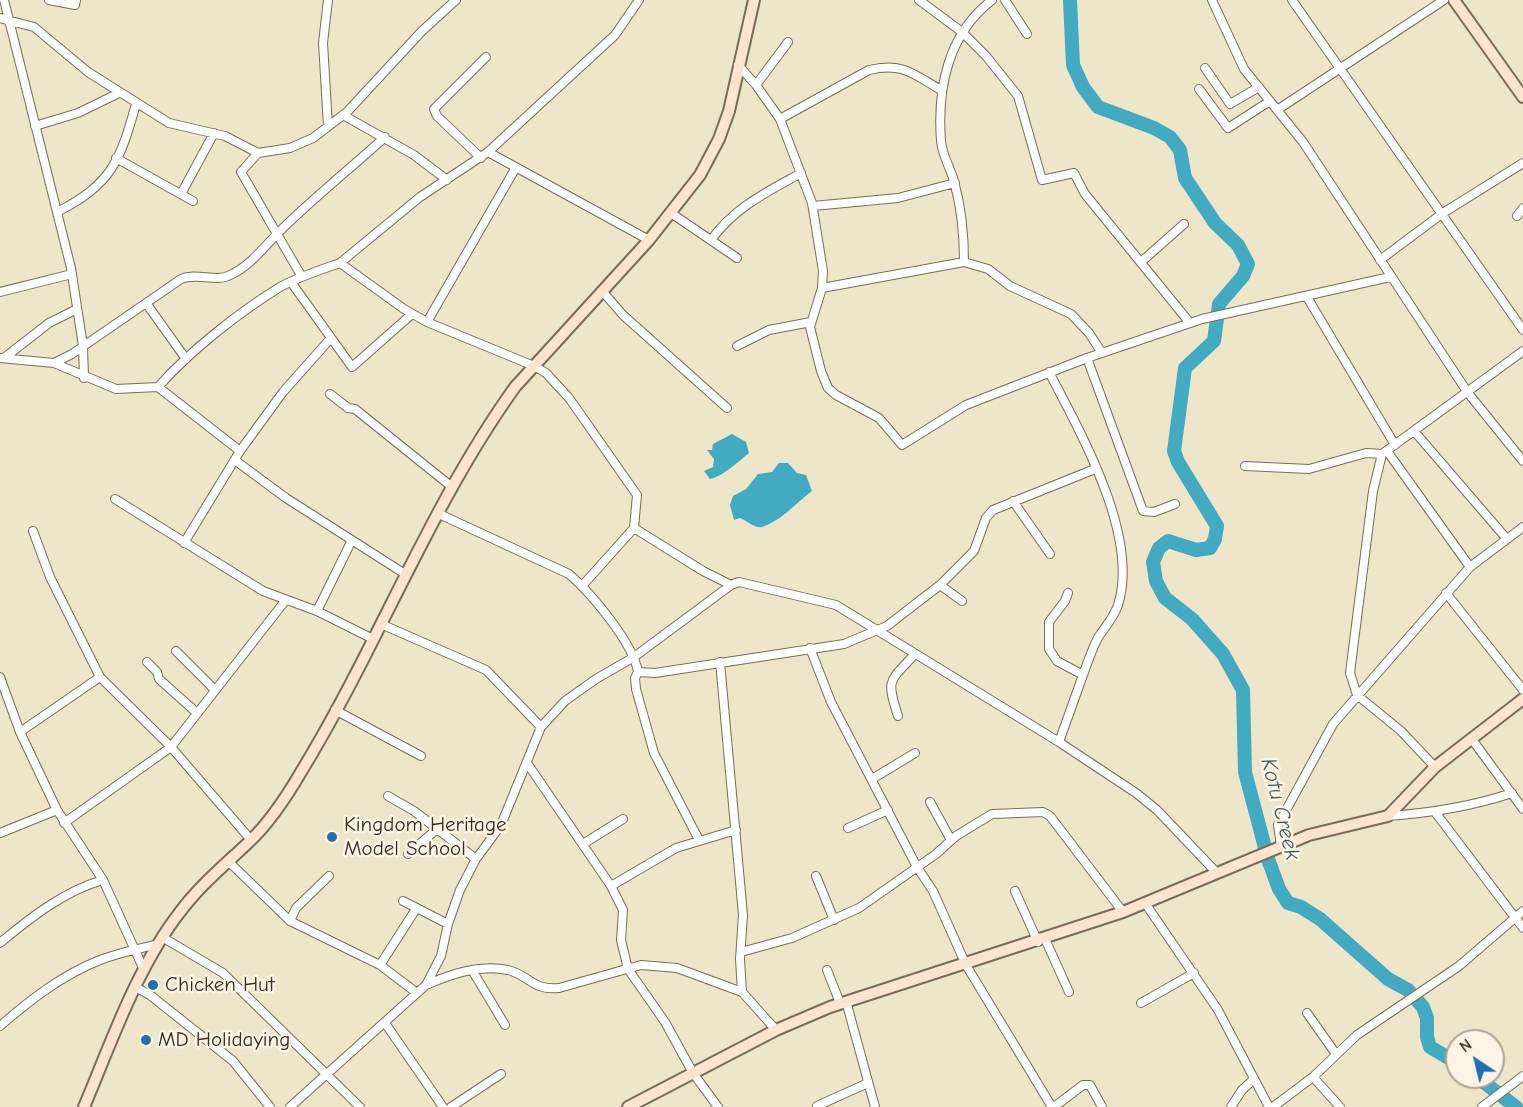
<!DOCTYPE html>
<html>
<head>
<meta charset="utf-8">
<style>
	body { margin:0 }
	#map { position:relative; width:1523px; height:1107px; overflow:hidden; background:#eee6c9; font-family:"Comic Neue",sans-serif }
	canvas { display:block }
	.north { position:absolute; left:1445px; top:1029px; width:60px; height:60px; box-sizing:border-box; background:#fcf5e5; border:2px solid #afa495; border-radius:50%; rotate:325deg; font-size:16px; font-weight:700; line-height:24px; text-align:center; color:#3b2a1e }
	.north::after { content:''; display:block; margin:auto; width:21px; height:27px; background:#1f6fb2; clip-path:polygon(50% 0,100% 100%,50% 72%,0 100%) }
</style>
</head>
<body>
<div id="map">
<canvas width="1523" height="1107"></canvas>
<div class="north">N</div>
</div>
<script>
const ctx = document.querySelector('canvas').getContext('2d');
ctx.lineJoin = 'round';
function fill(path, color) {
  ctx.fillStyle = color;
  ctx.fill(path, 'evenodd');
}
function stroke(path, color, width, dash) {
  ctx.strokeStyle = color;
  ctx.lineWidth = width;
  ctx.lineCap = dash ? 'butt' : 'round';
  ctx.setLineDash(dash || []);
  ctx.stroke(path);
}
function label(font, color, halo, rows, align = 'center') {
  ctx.font = font + ' "Comic Neue",sans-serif';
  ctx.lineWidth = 5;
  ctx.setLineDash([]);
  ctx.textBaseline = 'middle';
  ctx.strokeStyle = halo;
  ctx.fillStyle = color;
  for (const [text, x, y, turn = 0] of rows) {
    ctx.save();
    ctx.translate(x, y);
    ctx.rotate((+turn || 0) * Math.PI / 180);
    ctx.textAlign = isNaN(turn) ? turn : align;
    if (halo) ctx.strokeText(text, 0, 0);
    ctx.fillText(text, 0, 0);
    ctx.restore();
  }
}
const water = new Path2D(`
	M732 434 746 442 749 453C739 461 722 477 710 479L704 471 713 467 714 459 707 450H712L713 444Z
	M779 463H788L797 473 806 475 812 491C796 503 781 521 762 527 755 529 746 520 740 518L734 520 730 505 733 496 746 489 758 474 772 472Z`);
const river = new Path2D(`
	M1070 0 1073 65 1083 87 1098 107 1154 128 1170 137 1180 150 1185 178 1215 223 1238 245 1248 264 1243 276 1219 304 1214 341 1185 368 1174 451 1178 462 1217 526 1215 539 1210 548 1196 550 1168 541 1159 548 1153 562 1156 581 1165 598 1192 619 1223 654 1243 690 1245 772 1268 859 1279 889 1288 903 1301 907 1320 919 1388 979 1408 990 1423 1007 1427 1018V1037L1430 1047 1457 1063
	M1477 1077 1516 1107`);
const street = new Path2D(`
	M4 0 71 268 83 346 84 378
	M49 0 75 5 76 0
	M328 0 323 43 328 126
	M919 0 962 32 986 56 1018 96 1042 180 1074 173 1085 194 1190 323
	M1005 0 1027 34
	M1212 0 1244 69 1303 142 1468 393 1523 461
	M1292 0 1523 330
	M0 18 34 27 88 72 169 123 225 136 258 153 290 148 313 138 347 112 422 31 456 0
	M738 65 756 85 780 119 812 203 823 271 822 288 810 327 821 371 828 388 836 395 879 418 902 445 966 405 1087 358 1202 319 1390 277
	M1205 68 1230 104 1259 87
	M756 85 788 42
	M1199 89 1228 128 1270 101
	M1277 110 1444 0
	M343 115 414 155 447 180
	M780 119 869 70C903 62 913 74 941 90
	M35 126 78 113 119 93
	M488 152 649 240
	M258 153 241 172 302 277
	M116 158 193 201
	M481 158 437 116 434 109 486 57
	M181 194 214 133
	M813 206 898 198 955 183
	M57 212C112 184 120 161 136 104
	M671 213 737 258
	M1517 216 1523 208
	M711 240C735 207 767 192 801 173
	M1380 260 1443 213 1523 163
	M964 262C964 236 962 211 955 185 952 170 942 156 941 141 937 88 948 34 992 0
	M1141 262 1184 224
	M340 263 420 197 488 152 615 35 639 0
	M291 282 352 367 412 314
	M822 288 964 262 988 269 1010 286 1071 314 1089 333 1102 353
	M0 292 72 274
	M603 292 623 315 727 408
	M1307 297 1395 445
	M146 303 186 359
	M427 322 515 169
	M737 346 769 330 811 322
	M0 358 54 363 116 389 158 387 240 451
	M4 358 49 323 77 309
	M1087 358 1143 511 1154 512 1175 504
	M54 363 72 354 181 279C197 272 216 283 230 275 250 266 263 248 278 233 312 199 350 169 385 137
	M1049 372C1080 432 1140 536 1118 605 1114 617 1106 626 1099 636 1092 648 1088 662 1083 675
	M158 387C190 351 238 313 280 287 298 277 320 270 340 263L404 309 427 322 534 366 546 373 569 398 637 495 634 528 582 586
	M330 394 348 408 355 409 452 487
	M1414 431 1506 538
	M1387 451 1470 567
	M1382 454 1373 491 1350 673 1357 695 1401 731 1435 767
	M236 461 286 498 405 574
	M1245 466 1309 469 1366 453 1382 454 1523 351
	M115 499 263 591 317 611 373 639
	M1013 501 1050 554
	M437 513 569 574C592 594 633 643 638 672L655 673 844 644 887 626 940 585 974 551 986 518 993 510 1095 469
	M634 528 703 571 731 585
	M33 531 50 577 100 677 171 747 251 840
	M184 543 240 451 283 392 331 338
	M940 585 962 601
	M1446 593 1523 690
	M317 611 352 540
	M381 624 486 670 541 727
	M810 648 831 702 917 867 933 891 966 965 1052 1107
	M176 651 215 690
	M147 662 157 672 159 679 197 713
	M720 662 743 915 740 959 742 992
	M638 672 635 678 636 689 654 753 699 840
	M0 677 20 732 57 810 103 880 144 970
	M335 710 421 756
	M898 716C886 679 889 682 914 655
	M20 732 100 677
	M1471 738 1523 809
	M1059 742 1083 675 1057 661 1049 649V622L1065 601 1068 593
	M527 763 611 886 623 910 621 940 628 969 665 1022 693 1073 718 1107
	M872 779 915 753
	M388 796 414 811 476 859
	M930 802 951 840
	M1435 812 1523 928
	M1388 816C1431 813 1470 807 1512 793
	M64 823 171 747 285 601
	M848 828 888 810
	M0 833 57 810
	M583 844 623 819
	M1281 846 1278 825 1333 724 1470 567 1523 527
	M408 854 437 829
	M228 861 290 921 380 965 417 993
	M816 876 834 920
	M611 886 676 848 736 830
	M1015 891 1038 942
	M403 901 448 924
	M1145 903 1218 1010 1269 1107
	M290 921 296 908 329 876
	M162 937 223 973 360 1107
	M1045 939 1069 992
	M0 943C30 918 64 891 103 880
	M741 952 792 938 859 908 936 854 956 836 992 814 1043 812 1050 816 1123 912
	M380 965 416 909
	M472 970 505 1025
	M827 970 840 1003
	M426 985C451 974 480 964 508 970 529 975 533 991 559 988L641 965 677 968 742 992 776 1030
	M137 988 150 995 233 1061 270 1107
	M846 1001 875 1107
	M1141 1003 1194 973
	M1307 1013 1336 1054
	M385 1023 443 1107
	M0 1026C30 1000 62 975 100 960 118 953 139 949 158 944
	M1313 1077 1340 1107
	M817 1106 868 1083
	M290 1107 426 985 441 956 448 924 460 890 476 859 501 825 541 727 565 701 596 679 634 657 731 585 739 582 836 605 1059 742 1136 793 1157 810 1216 872
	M451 1107 501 1074
	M1054 1107 1083 1085H1090L1102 1107
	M1231 1107 1242 1090 1254 1079
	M1273 1107 1313 1077 1357 1035 1459 966 1523 911
	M1482 1107 1523 1076`);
const secondary = new Path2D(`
	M1454 0 1523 97
	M84 1107C111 1043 137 967 180 912 200 885 226 864 250 841 271 821 287 796 301 772 378 646 429 507 515 387L649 240 700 175 719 139 729 111 754 0
	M628 1107 776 1030 830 1007 1123 912 1309 835 1388 816 1435 767 1523 699`);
const markers = [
	[332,837,6,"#1f6fb2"],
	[153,985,6,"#1f6fb2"],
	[146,1040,6,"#1f6fb2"]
];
const poiNames = [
	["Kingdom Heritage",344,825],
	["Model School",344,849],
	["Chicken Hut",165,985],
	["MD Holidaying",158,1040]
];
const waterNames = [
	["Kotu Creek",1280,809,76]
];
fill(water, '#42aac1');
stroke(river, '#42aac1', 14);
stroke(street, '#7a6c5a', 10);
stroke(secondary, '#7a6c5a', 14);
stroke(street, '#fff', 8);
stroke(secondary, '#fce5cf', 10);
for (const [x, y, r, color] of markers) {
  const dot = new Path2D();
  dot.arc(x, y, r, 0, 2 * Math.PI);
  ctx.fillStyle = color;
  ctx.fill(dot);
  stroke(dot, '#fcf5e5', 2);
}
label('21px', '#3b2a1e', '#fcf5e5', poiNames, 'left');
label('italic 22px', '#3e5d5f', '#fcf5e5', waterNames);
</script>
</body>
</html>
